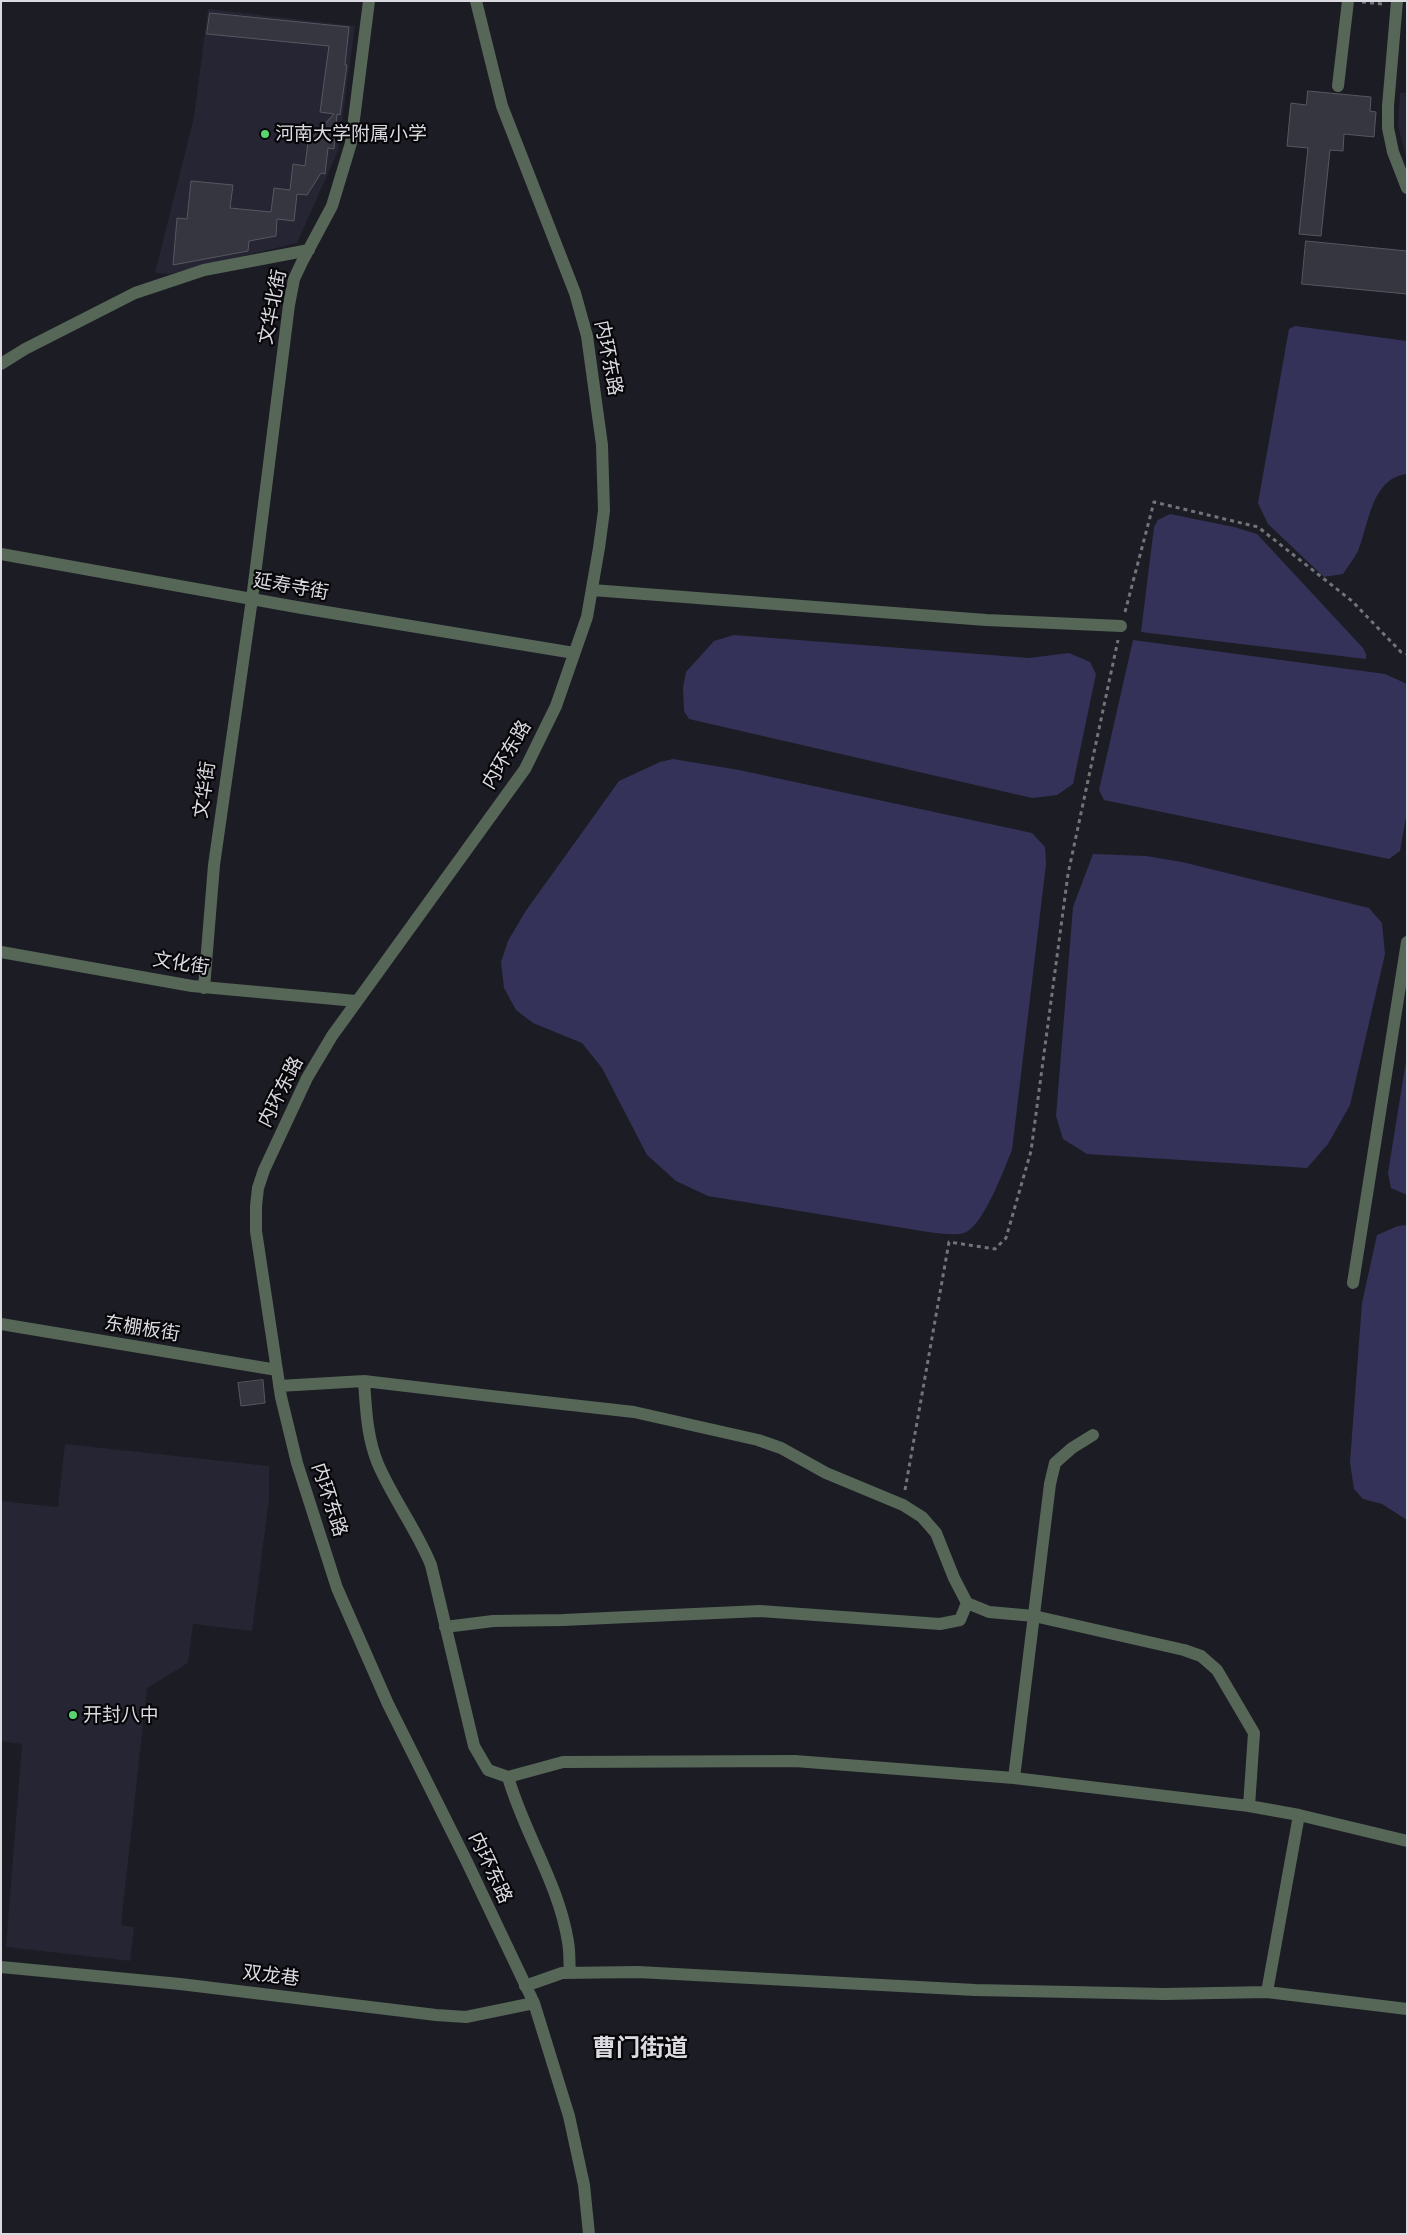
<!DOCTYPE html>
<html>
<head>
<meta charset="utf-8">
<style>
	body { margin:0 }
	#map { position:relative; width:1408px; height:2235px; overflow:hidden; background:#1c1c24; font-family:Cabin,sans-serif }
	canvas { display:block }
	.frame { position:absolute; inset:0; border:2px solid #dadae0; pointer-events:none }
</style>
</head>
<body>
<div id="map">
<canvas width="1408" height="2235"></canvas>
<div class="frame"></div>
</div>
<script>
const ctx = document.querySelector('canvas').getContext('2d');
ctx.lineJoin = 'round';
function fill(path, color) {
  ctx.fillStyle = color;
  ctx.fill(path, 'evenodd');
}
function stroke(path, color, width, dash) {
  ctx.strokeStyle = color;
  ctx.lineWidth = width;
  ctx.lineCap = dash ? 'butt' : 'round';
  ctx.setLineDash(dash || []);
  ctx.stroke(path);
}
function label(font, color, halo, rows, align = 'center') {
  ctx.font = font + ' Cabin,"Noto Sans SC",sans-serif';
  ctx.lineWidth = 4.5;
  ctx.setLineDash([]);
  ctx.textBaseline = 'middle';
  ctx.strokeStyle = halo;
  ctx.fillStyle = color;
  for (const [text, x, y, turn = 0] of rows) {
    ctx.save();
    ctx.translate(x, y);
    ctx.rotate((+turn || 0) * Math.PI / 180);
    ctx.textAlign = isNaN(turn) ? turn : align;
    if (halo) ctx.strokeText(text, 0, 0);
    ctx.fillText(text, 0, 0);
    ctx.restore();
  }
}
const built = new Path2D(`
	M208 9 355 26 338 151 297 243 170 274 155 273 194 117Z
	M1400 93H1407V161L1398 126Z
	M65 1444 269 1466V1499L252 1631 193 1624 188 1663 147 1688 121 1925 134 1927 130 1961 6 1947 22 1744 1 1741V1501L58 1507Z`);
const water = new Path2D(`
	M1295 326 1407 341V474C1371 478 1369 525 1358 551 1354 559 1348 566 1343 574L1324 577 1268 524 1258 503 1289 329Z
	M1170 514 1234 527 1257 534 1363 648 1366 654V659L1141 632 1154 527 1158 520Z
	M734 635 1029 658 1069 653 1090 662 1096 674 1073 784 1057 795 1032 798 689 719 684 711 683 688 686 672 714 641Z
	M1133 640 1385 674 1405 683 1407 687V811L1400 851 1389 859 1104 800 1099 790Z
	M673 759 739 770 1032 833 1045 847 1046 864 1012 1150C1004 1169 983 1227 964 1233 954 1236 939 1233 928 1232L708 1196 676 1181 647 1155 602 1068 582 1043 533 1023 516 1010 504 988 501 962 508 941 525 912 619 781 660 762Z
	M1093 854 1146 856 1182 862 1369 908 1382 923 1385 954 1350 1105 1328 1144 1307 1168 1087 1154 1063 1139 1056 1116 1073 907Z
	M1407 1055V1195L1391 1188 1388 1173Z
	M1407 1225V1520L1382 1504 1363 1499 1354 1489 1350 1462 1362 1303 1377 1235 1398 1226Z`);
const building = new Path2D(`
	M210 13 349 27 345 65H347L340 115 337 114 334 149 328 148 325 174 321 173 307 195 297 194 294 221 277 219 276 236 249 241 248 251 173 265 177 218 187 219 191 181 233 185 230 208 271 212 274 188 290 190 293 164 305 166 308 142 334 114 320 112 329 46 207 34Z
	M1308 91 1371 97 1370 111 1376 112 1374 137 1344 134 1343 151 1330 150 1321 236 1299 234 1308 148 1287 146 1291 103 1306 105Z
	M1306 241 1407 251V294L1302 284Z
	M263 1380 265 1403 241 1406 238 1383Z`);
const path = new Path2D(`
	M1362 2 1383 4
	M1125 612 1154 502 1258 527 1352 601 1401 652 1407 654
	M905 1490 949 1242 995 1249 1006 1238 1031 1151 1068 874 1118 640`);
const minor = new Path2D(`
	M476 1 502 106 575 293 587 336 602 445 604 511 599 548 587 617 556 706 525 769 332 1036 307 1078 264 1170 258 1188 256 1206V1231L281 1397 297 1463 337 1588 388 1704 466 1860 534 2003 569 2116 584 2185 589 2234
	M1397 1 1388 106V128L1393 152 1407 188
	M1338 86 1348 1
	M1 364 25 349 135 293 204 270 309 250
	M1 554 302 608 574 653
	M592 590 986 620 1121 626
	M1 952 192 986 356 1001
	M204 988 214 865 252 599 289 305 294 279 302 262 332 206 351 143 369 1
	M1353 1283 1407 942
	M1 1324 277 1370
	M364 1381C366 1409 367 1438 378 1464 393 1499 417 1530 431 1565L474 1746 488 1770 508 1777C524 1833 559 1884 568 1942 570 1952 569 1963 570 1973
	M279 1386 364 1381 491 1396 634 1412 758 1440 781 1448 826 1473 903 1505 922 1517 936 1533 954 1578 967 1603 989 1612 1034 1616 1184 1650 1201 1656 1217 1670 1254 1733 1249 1806 1299 1815 1407 1841
	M445 1627 493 1621 563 1620 760 1611 940 1624 960 1620 967 1603
	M508 1777 563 1762 795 1761 1014 1778 1249 1806
	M1014 1778 1050 1484 1055 1463 1072 1448 1093 1435
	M1 1967 180 1984 436 2015 466 2017 534 2003
	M525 1986 562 1973 638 1972 975 1990 1165 1994 1267 1992 1407 2009
	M1267 1992 1299 1815`);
const markers = [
	[265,134,5,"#59d56f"],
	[73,1715,5,"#59d56f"]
];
const poiNames = [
	["河南大学附属小学",275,134],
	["开封八中",83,1715]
];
const streetNames = [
	["文华北街",273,307,-79],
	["内环东路",608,358,79],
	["延寿寺街",291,587,10],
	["内环东路",507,755,-59],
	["文华街",205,790,-82],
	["文化街",181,964,9],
	["内环东路",281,1092,-63],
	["东棚板街",142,1329,9],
	["内环东路",329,1500,72],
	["内环东路",490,1868,65],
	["双龙巷",271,1976,7]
];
const districtNames = [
	["曹门街道",640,2049]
];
fill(built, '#252533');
fill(water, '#353259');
fill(building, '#363640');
stroke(building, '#575761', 1);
stroke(path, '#73737a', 3, [4, 4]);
stroke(minor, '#566657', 12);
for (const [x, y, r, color] of markers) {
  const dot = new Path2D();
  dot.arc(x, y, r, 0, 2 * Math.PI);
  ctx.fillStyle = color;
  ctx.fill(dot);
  stroke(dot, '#07070a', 2);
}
label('19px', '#dadae0', '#07070a', poiNames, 'left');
label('19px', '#dadae0', '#07070a', streetNames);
label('bold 24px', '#dadae0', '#07070a', districtNames);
</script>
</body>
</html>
